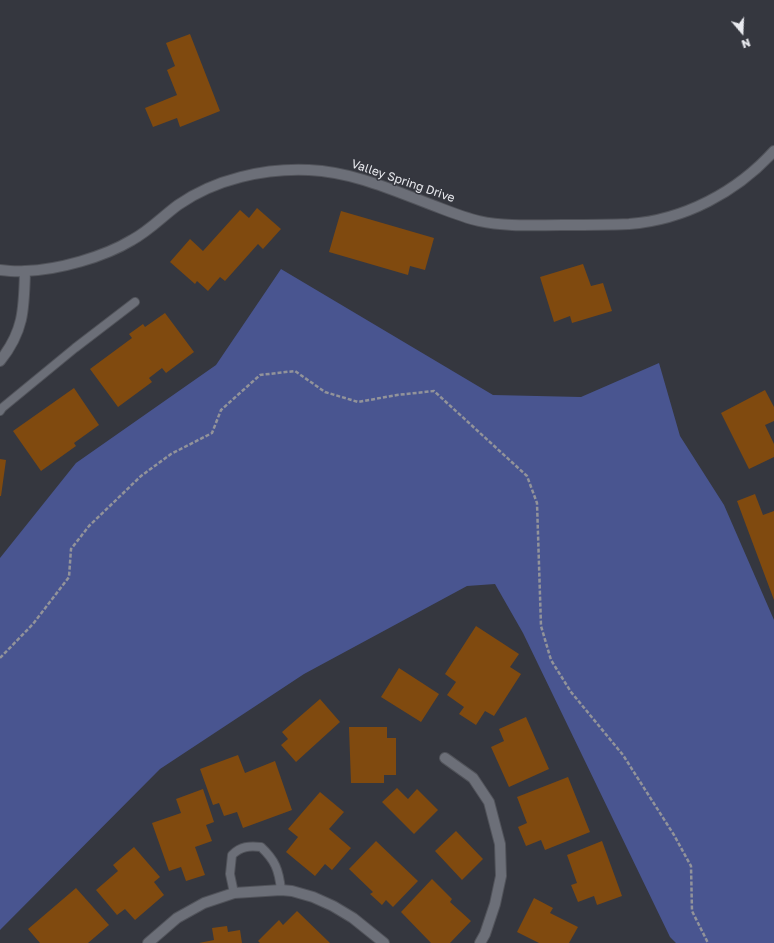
<!DOCTYPE html>
<html>
<head>
<meta charset="utf-8">
<style>
	body { margin:0 }
	#map { position:relative; width:774px; height:943px; overflow:hidden; background:#35373f; font-family:"Golos Text",sans-serif }
	canvas { display:block }
	.north { position:absolute; left:722px; top:12px; width:40px; height:40px; -webkit-text-stroke:3px #35373f; paint-order:stroke; rotate:161deg; font-size:11px; font-weight:700; line-height:16px; text-align:center; color:#e9eaef }
	.north::after { content:''; display:block; margin:auto; width:14px; height:18px; background:#e9eaef; clip-path:polygon(50% 0,100% 100%,50% 72%,0 100%) }
</style>
</head>
<body>
<div id="map">
<canvas width="774" height="943"></canvas>
<div class="north">N</div>
</div>
<script>
const ctx = document.querySelector('canvas').getContext('2d');
ctx.lineJoin = 'round';
function fill(path, color) {
  ctx.fillStyle = color;
  ctx.fill(path, 'evenodd');
}
function stroke(path, color, width, dash) {
  ctx.strokeStyle = color;
  ctx.lineWidth = width;
  ctx.lineCap = dash ? 'butt' : 'round';
  ctx.setLineDash(dash || []);
  ctx.stroke(path);
}
function label(font, color, halo, rows, align = 'center') {
  ctx.font = font + ' "Golos Text",sans-serif';
  ctx.lineWidth = 3;
  ctx.setLineDash([]);
  ctx.textBaseline = 'middle';
  ctx.strokeStyle = halo;
  ctx.fillStyle = color;
  for (const [text, x, y, turn = 0] of rows) {
    ctx.save();
    ctx.translate(x, y);
    ctx.rotate((+turn || 0) * Math.PI / 180);
    ctx.textAlign = isNaN(turn) ? turn : align;
    if (halo) ctx.strokeText(text, 0, 0);
    ctx.fillText(text, 0, 0);
    ctx.restore();
  }
}
const green = new Path2D(`
	M281 269 493 395 581 397 659 363 680 436 724 505 774 620V943H676L670 937 523 633 495 584 467 586 304 674 160 769 0 930V558L76 463 216 365Z`);
const building = new Path2D(`
	M190 34 220 111 180 127 177 118 153 127 145 108 177 95 167 70 175 66 166 43Z
	M257 208 281 229 263 249 258 244 225 281 220 277 208 291 197 281 195 284 170 262 190 239 203 251 240 210 249 218Z
	M341 211 434 238 425 270 410 266 408 275 329 252Z
	M583 264 591 286 603 283 612 311 572 323 570 316 554 322 540 277Z
	M165 313 194 352 166 373 162 368 149 378 152 382 118 407 90 369 132 338 129 334 143 324 145 327Z
	M74 388 99 425 74 443 76 446 41 471 13 431Z
	M765 390 774 407V421L765 425 774 444V457L749 469 721 413Z
	M0 459 6 460 1 496H0Z
	M755 494 763 515 774 511V600L737 501Z
	M476 626 519 654 510 667 521 674 494 716 485 711 476 725 459 714 464 707 447 695 456 682 445 674Z
	M399 668 439 694 421 722 381 697Z
	M320 699 340 722 296 762 281 745 288 739 282 732Z
	M526 717 549 769 509 787 491 747 504 741 499 729Z
	M349 727H387V738H396V775H384V783H351Z
	M238 755 245 773 275 761 292 810 243 828 237 812 224 816 219 803 213 805 200 769Z
	M568 777 590 832 545 850 541 840 526 846 518 827 527 823 517 797Z
	M397 788 408 799 417 789 438 810 414 834 382 802Z
	M203 789 214 822 206 825 212 841 195 847 205 875 186 881 181 867 169 871 152 823 181 813 176 799Z
	M320 792 344 812 329 829 351 848 332 870 325 864 315 876 286 852 298 837 288 829Z
	M456 831 483 859 462 880 435 851Z
	M376 841 418 881 393 907 386 900 382 905 370 894 373 892 349 869Z
	M602 841 622 896 597 905 594 896 578 902 571 885 577 883 567 855Z
	M134 847 160 877 154 882 164 895 135 920 125 909 117 915 96 890 118 871 113 865Z
	M432 879 452 899 450 902 471 921 450 943H431L401 912Z
	M76 888 109 925 88 943H40L28 929Z
	M534 898 553 908 550 913 578 927 569 943H539L517 932Z
	M297 911 330 943H260L258 941 279 920 283 925Z
	M227 926 228 932 240 930 242 943H199L214 940 212 928Z`);
const path = new Path2D(`
	M0 658 33 624 69 577 71 549 89 526 141 476 171 454 212 433 221 410 260 375 295 371 325 392 358 402 397 395 434 391 527 476 537 503 541 626 551 660 571 692 623 755 674 835 691 866 692 911 708 943`);
const lane = new Path2D(`
	M0 411 2 408 75 348 135 302
	M234 893 230 874 232 855C241 846 249 846 261 847 275 860 279 870 281 890`);
const street = new Path2D(`
	M0 270C8 271 17 272 25 271 58 270 104 257 132 240 149 231 163 216 178 205 215 179 265 168 309 170 355 172 397 192 440 208 453 213 466 218 479 221 506 227 535 225 562 225 584 225 607 225 629 224 684 220 737 192 774 151
	M0 361C24 331 24 309 25 271
	M445 758 473 778 489 802 500 844 501 876 495 904 485 934 480 943
	M148 943 177 918 204 903 234 893 281 890 292 891 313 897 333 906 353 918 384 943`);
const streetNames = [
	["Valley Spring Drive",403,181,19]
];
fill(green, '#495590');
fill(building, '#804a0f');
stroke(lane, '#51535a', 10);
stroke(street, '#51535a', 12);
stroke(path, '#92939a', 2.5, [4, 2]);
stroke(lane, '#6c6f78', 8);
stroke(street, '#6c6f78', 10);
label('12px', '#e9eaef', '#35373f', streetNames);
</script>
</body>
</html>
